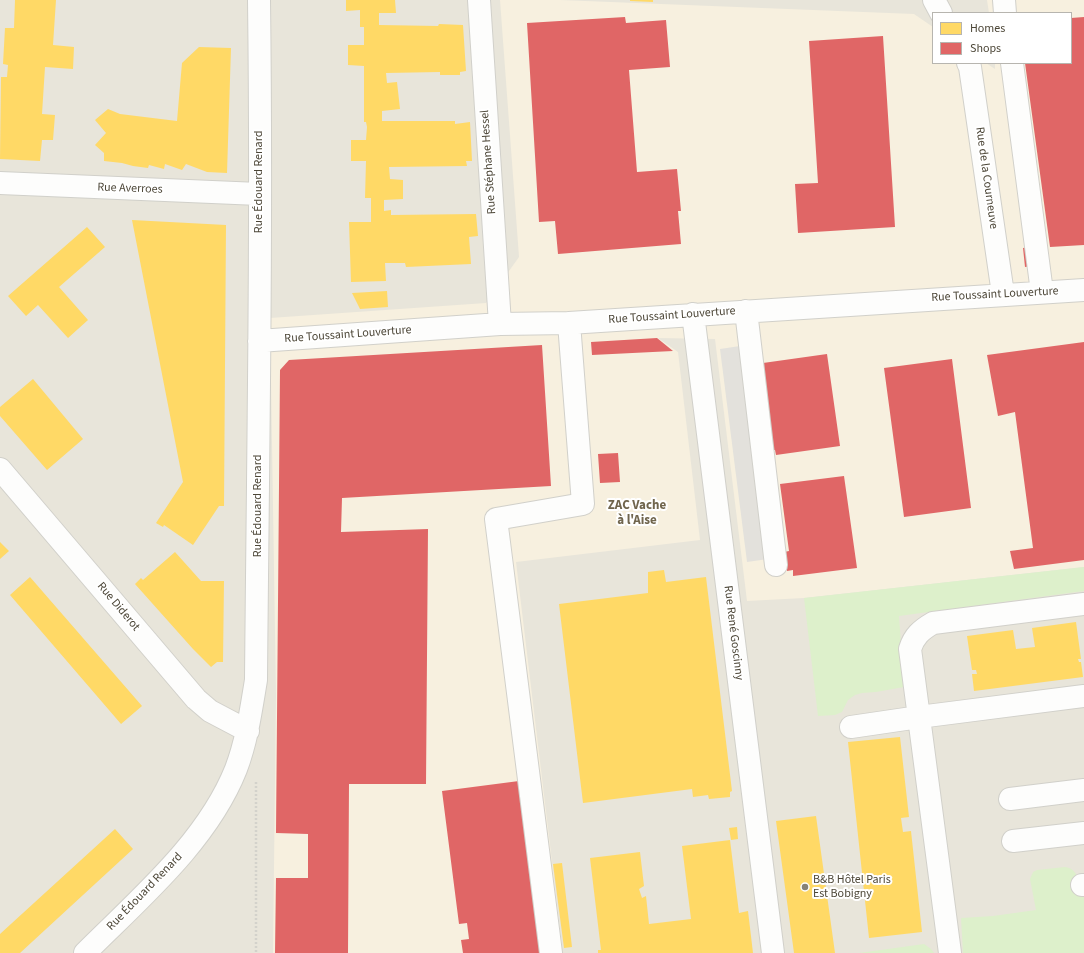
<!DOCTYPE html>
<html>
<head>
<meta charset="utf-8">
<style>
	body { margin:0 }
	#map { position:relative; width:1084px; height:953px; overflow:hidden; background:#f3f2ed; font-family:"Source Sans 3",sans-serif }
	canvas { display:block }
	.legend { position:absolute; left:932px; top:12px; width:140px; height:52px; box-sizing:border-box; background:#fff; border:1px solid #b7b5af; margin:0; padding:5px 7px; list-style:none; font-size:12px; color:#4c4637 }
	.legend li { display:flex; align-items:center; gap:8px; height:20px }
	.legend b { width:20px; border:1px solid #b7b5af }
</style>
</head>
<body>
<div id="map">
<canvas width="1084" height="953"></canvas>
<ul class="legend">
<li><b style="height:11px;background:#ffd966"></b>Homes</li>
<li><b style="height:11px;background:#e06666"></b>Shops</li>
</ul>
</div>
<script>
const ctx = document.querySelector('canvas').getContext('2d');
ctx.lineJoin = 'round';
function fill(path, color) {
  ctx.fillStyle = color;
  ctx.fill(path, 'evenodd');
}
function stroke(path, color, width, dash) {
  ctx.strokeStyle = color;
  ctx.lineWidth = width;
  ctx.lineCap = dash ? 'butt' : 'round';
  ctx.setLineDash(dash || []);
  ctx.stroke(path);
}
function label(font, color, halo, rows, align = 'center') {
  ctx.font = font + ' "Source Sans 3",sans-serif';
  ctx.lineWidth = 4;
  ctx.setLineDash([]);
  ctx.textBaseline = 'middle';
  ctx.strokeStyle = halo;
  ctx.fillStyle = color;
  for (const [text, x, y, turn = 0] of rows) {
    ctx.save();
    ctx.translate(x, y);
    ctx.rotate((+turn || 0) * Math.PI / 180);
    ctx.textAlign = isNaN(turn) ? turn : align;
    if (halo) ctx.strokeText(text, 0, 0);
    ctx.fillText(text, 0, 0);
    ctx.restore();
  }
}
const residential = new Path2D(`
	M0 0H1084V953H0ZM933 13H1071V63H933Z`);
const commercial = new Path2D(`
	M500 0H560L914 14 933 27V63H986L995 69V63H1071V13H989L987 0H1084V567L804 598 747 601 715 339 658 338 678 352 700 540 516 562 563 953H273L276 695 270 318 486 303 519 257Z`);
const green = new Path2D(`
	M1084 567V591L899 616 904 687 876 692 862 693 855 695 848 700 842 712 835 715 818 716 804 598Z
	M1065 867C1079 869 1079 883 1080 894L1084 896V953H963L961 918 993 916 1036 910 1030 879 1033 872 1037 870Z
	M924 944 931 949 934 953H859Z`);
const parking = new Path2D(`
	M740 346 768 559 747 562 720 349Z`);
const homes = new Path2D(`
	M15 0H56L53 45 74 47 73 69 45 67 42 114 55 115 53 140H42L40 161 0 159 1 77H7L8 65 3 64 5 28H14Z
	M346 0H395L396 13H379V25L438 26 439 24 463 25 466 71 460 72V75H440V72L386 73 387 83 397 82 400 109 382 111V121H455V124L470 122 472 161H466L467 166 389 167 390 179 403 180V199L384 200V211L391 210V215L476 214 478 236 469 237 471 264 406 267 405 263H385L386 281 351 282 349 222H371V198H365L366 161H351V140H366L367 127 366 122H364V66L348 65V45H364V27H360V10L346 11Z
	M630 0H653V2L630 1Z
	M199 47 231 48 227 173 207 172 186 164 182 170 165 164 164 169 149 165 148 168 133 166 122 163 104 161V153L95 145 106 133 95 120 108 109 120 114 177 121 182 63Z
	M132 220 226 225 224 506H219L193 545 164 525 163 527 156 523 183 482Z
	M87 227 105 247 59 287 88 320 68 338 38 305 26 316 8 296Z
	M387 291 388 307 360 309 352 293Z
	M33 379 83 439 47 470 0 416V407Z
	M0 542 9 551 0 559Z
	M175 552 201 581H224L223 662H217L211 667 193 649 135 584 141 578 143 580Z
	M664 570 666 582 706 577 732 791 730 792V797L709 799 708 795 693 797 692 789 583 803 559 604 648 593V572Z
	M30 577 142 706 121 724 10 595Z
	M1076 622 1081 659H1078L1079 662H1081L1083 677 974 691 972 674H977L976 670H972L967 636 1013 630 1016 649 1035 647 1032 628Z
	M900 737 909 817 901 818 903 832 911 831 922 932 869 938 848 742Z
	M816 816 835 953H794L776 821Z
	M737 827 738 839 731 840 729 828Z
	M115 829 133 849 20 953H0V934Z
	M730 840 739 913 748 911 753 953H598V950H601L590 858 640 852 644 886 639 889 642 898 646 896 649 924 691 919 682 846Z
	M562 863 572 947 564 948 553 864Z`);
const shops = new Path2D(`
	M625 17 626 23 666 20 670 67 629 70 637 172 677 169 681 211H678L681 244 558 254 555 221 539 222 527 23Z
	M1084 17V245L1050 247 1025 63H1071V18Z
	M883 36 895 227 798 233 795 184 818 183 809 41Z
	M1030 247 1032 266 1025 267 1023 248Z
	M657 338 673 351 592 355 591 342Z
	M1084 342V560L1014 569 1010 551 1033 548 1015 412 998 416 987 355Z
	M542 345 551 486 342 498 341 532 428 529 426 784H349L348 953H275L276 878H308V834L276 833 280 370 289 360Z
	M827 354 840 446 776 455 775 450H768L765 431 771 430 763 363Z
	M952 359 971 508 904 517 884 368Z
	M618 453 620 482 600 483 598 454Z
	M844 476 857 568 793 576V570L787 571 784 552 789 551 780 484Z
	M519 781 541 953H463L461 940 469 939 467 923 459 924 442 791Z`);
const path = new Path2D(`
	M256 782V953`);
const minor = new Path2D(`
	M479 0 500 324
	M934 0 941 13
	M1004 0 1005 13
	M968 63 970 67 1003 294
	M1012 63 1042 292
	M0 183 259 194
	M746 311 776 565
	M693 314 773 953
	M259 341 500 324 569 323 1084 290
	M0 469 196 699 210 711 248 731
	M851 727 919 717 1084 696
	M1010 799 1084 790
	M1013 841 1084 833
	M1082 885H1084
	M85 953C139 899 207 842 236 769 247 740 251 710 256 680 258 453 262 227 259 0
	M551 953 496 519 583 504 569 323
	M950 953 910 649C914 636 921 630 933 623L1084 604`);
const markers = [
	[805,887,4,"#868277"]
];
const streetNames = [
	["Rue Stéphane Hessel",489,162,-94],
	["Rue de la Courneuve",986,178,82],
	["Rue Édouard Renard",259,182,-90],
	["Rue Averroes",130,189,2],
	["Rue Toussaint Louverture",995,295,-3],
	["Rue Toussaint Louverture",672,316,-4],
	["Rue Toussaint Louverture",348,335,-4],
	["Rue Édouard Renard",258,506,-90],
	["Rue Diderot",118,607,50],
	["Rue René Goscinny",733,633,83],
	["Rue Édouard Renard",145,892,-46]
];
const poiNames = [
	["B&B Hôtel Paris",813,880],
	["Est Bobigny",813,894]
];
const neighbourhoodNames = [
	["ZAC Vache",637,506],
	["à l'Aise",637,521]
];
fill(residential, '#e8e5da');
fill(commercial, '#f7f0df');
fill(green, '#ddf0cb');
fill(parking, '#e3e1dc');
fill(homes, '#ffd966');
fill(shops, '#e06666');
stroke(minor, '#d1d0ca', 24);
stroke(path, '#d3d2cb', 2.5, [2, 2]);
stroke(minor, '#fdfdfc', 22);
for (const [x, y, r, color] of markers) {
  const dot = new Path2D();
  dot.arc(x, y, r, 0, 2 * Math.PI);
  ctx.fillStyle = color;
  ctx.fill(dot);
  stroke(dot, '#fff', 1.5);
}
label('12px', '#4c4637', '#fff', streetNames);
label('12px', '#4c4637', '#fff', poiNames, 'left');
label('bold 13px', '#70654d', '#fff', neighbourhoodNames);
</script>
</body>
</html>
